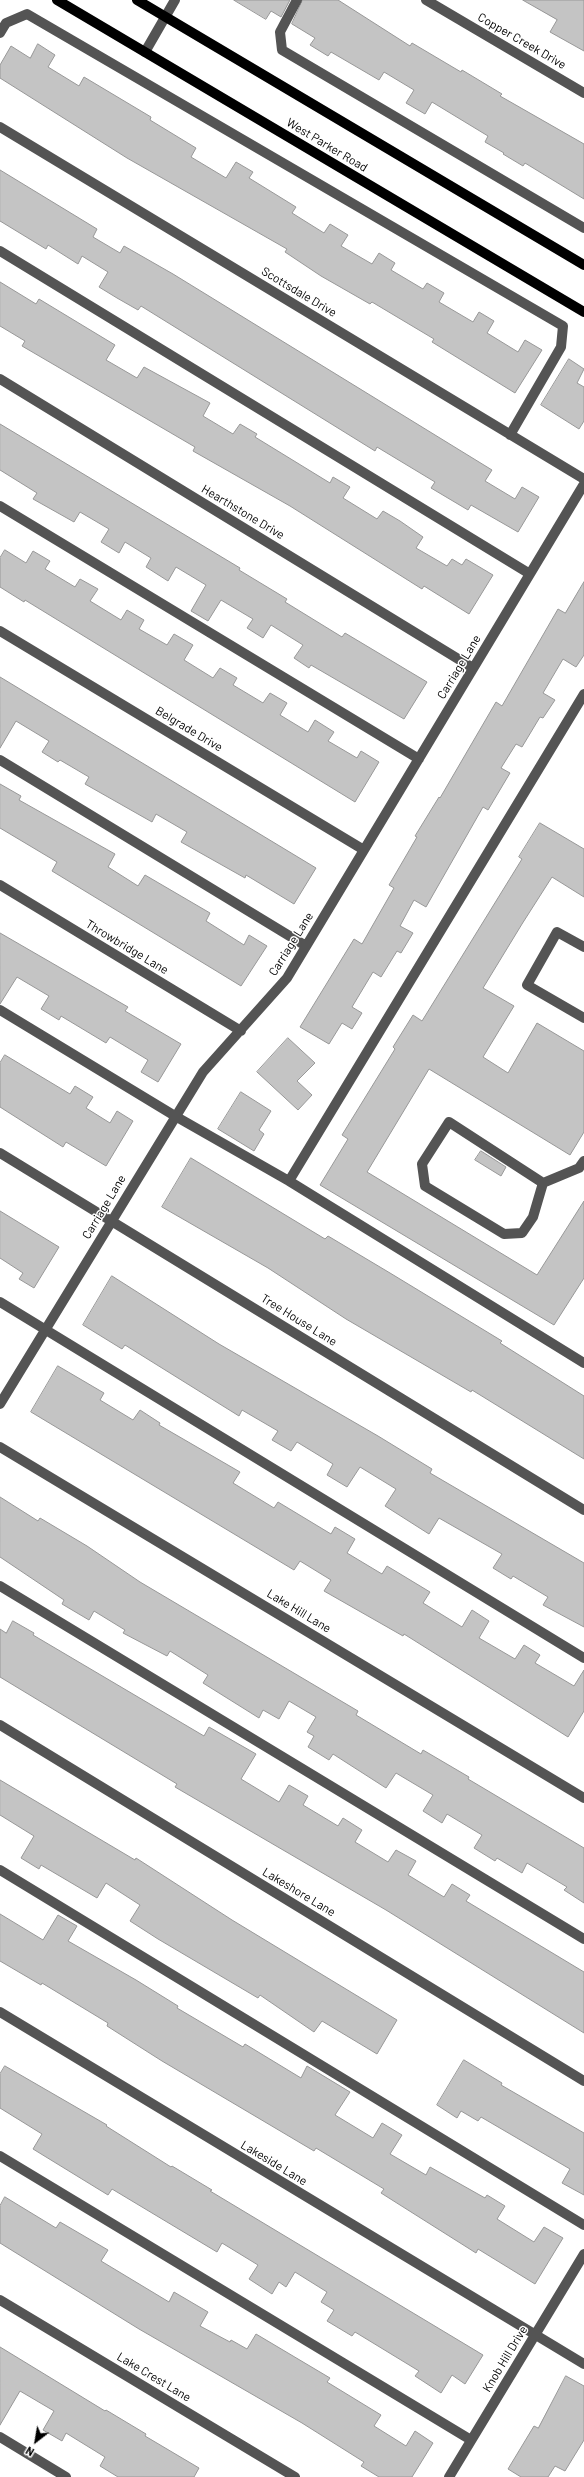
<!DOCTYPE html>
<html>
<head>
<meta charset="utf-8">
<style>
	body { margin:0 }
	#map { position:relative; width:584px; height:2477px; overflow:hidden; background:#fff; font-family:Barlow,sans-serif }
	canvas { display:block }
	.north { position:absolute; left:16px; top:2421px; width:40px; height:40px; -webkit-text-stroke:3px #fff; paint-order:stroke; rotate:211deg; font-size:11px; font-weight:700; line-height:16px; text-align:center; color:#000 }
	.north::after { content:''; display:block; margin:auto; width:14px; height:18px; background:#000; clip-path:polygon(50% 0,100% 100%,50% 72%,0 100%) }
</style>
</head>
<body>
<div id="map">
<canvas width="584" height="2477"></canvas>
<div class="north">N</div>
</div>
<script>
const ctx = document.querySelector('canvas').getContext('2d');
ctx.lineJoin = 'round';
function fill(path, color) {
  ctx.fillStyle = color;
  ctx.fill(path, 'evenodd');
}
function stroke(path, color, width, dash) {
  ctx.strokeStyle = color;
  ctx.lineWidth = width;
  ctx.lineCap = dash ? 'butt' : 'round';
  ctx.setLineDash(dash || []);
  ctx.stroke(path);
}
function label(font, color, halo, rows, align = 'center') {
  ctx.font = font + ' Barlow,sans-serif';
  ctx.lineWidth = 3;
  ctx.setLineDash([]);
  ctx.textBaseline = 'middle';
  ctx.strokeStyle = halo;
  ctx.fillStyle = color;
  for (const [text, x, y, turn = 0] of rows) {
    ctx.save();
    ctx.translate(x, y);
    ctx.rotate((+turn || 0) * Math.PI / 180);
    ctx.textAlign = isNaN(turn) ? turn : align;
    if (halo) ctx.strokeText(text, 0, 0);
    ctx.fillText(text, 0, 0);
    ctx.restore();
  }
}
const building = new Path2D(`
	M234 0H290L281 17 271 11 266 19Z
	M303 0H338L410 46 412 43 461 72 462 70 502 94 500 96 584 144V199L525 163 523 166 503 154 504 153 485 142 488 136 432 102 425 114 406 103 414 90 384 72 379 80 331 52 328 56 310 45 315 38 292 24Z
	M523 0H584V51L550 32 557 20Z
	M38 44 55 55 48 67 79 86 84 77 151 117 150 120 196 148 191 157 226 178 236 162 253 172 249 178 296 207 292 213 324 233 330 224 348 235 341 246 372 264 379 253 395 263 391 270 423 289 427 283 444 293 439 302 473 322 479 312 494 321 487 333 518 352 525 340 542 350 515 393 432 342 434 339 372 302 370 304 321 276 285 252 287 249 127 158 0 78V65L11 46 30 58Z
	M0 170 97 229 93 237 120 253 124 246 173 274 492 470 485 481 515 499 522 487 539 497 518 532 471 505 468 510 431 488 435 482 377 447 375 451 141 306 138 310 117 298 99 287 108 272 82 256 78 264 48 245 46 249 0 221Z
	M0 282 36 304 39 299 115 345 106 360 137 378 144 367 210 403 203 416 233 434 240 424 257 434 255 437 330 483 333 477 350 487 343 498 377 519 383 511 400 521 423 537 416 548 447 566 452 559 462 565 466 559 493 575 469 614 424 586 422 589 290 506 193 451 195 447 22 346 25 341 0 326Z
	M569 359 584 369 577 383 584 387V421L579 429 541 405Z
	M0 424 240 568 239 570 287 599 285 602 342 637 345 633 427 682 404 719 311 665 309 668 294 658 303 645 271 625 263 638 247 628 253 619 221 600 208 621 191 611 206 585 176 567 168 581 146 567 151 558 125 542 119 553 101 542 109 529 80 512 74 522 33 499 37 493 0 470Z
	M5 550 26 563 33 551 50 561 45 569 75 587 80 579 98 589 90 601 121 620 127 610 144 620 139 629 167 645 174 634 193 645 184 660 213 678 220 668 237 678 233 685 263 703 270 693 287 703 280 715 308 732 315 720 334 732 328 741 357 758 361 751 379 762 355 802 25 600 24 602 0 587V558Z
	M584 582V655L576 667 563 659 543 693 555 700 543 718 540 717 522 747 516 744 501 768 510 773 488 810 483 807 426 907 414 900 400 926 413 933 401 953 397 951 381 977 373 972 352 1007 362 1013 352 1029 342 1023 329 1044 300 1027 354 939 362 944 394 888 389 885 417 837 415 836 439 797 440 798 496 702 502 706 558 609 565 613Z
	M0 677 316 868 294 904 246 875 245 878 181 842 187 832 156 814 152 822 85 784 89 777 60 760 58 762 42 752 49 741 16 721 0 748Z
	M0 784 21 796 19 800 115 854 108 867 138 886 145 875 210 913 206 921 244 945 249 935 267 946 241 986 52 871 57 862 0 828Z
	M540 823 584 849V897L552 877 522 924 483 988 514 1006 483 1057 508 1073 537 1023 584 1051V1132L570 1155 429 1069 367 1172 537 1275 584 1201V1278L554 1325 320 1185 348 1139 342 1135 395 1049 393 1047 413 1015 422 1021 522 859 519 857Z
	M0 933 128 1007 125 1011 181 1044 158 1082 141 1072 148 1060 110 1037 106 1043 61 1016 59 1020 41 1009 49 996 17 977 0 1004Z
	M288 1038 315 1063 297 1081 312 1095 298 1110 257 1072Z
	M5 1055 70 1094 75 1086 93 1097 86 1108 110 1123 117 1111 133 1121 106 1166 66 1142 63 1147 0 1107V1063Z
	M241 1092 271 1111 259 1130 264 1134 254 1151 218 1129Z
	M481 1151 506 1167 501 1176 475 1160Z
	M191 1158 325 1239 328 1236 390 1273 502 1341 500 1343 584 1396V1459L472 1390 471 1392 346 1319 268 1268 162 1207Z
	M0 1211 59 1247 34 1288 19 1279 23 1273 0 1258Z
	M112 1276 219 1344 378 1436 432 1469 430 1473 584 1563V1627L543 1605 548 1597 513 1576 511 1579 493 1568 502 1554 439 1518 429 1534 385 1506 396 1489 360 1467 347 1487 327 1475 333 1464 297 1442 291 1451 272 1440 278 1431 242 1410 239 1416 125 1345 122 1349 83 1325Z
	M58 1366 104 1393 100 1400 133 1420 140 1410 160 1423 159 1425 240 1472 233 1483 274 1508 278 1502 331 1534 335 1527 355 1539 347 1553 382 1574 387 1566 430 1592 423 1603 462 1627 472 1610 489 1621 479 1638 515 1659 524 1645 540 1655 535 1663 574 1686 584 1670V1711L568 1737 404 1634 403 1636 324 1591 331 1580 300 1561 294 1570 31 1412Z
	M0 1497 38 1521 40 1518 87 1546 140 1582 358 1711 356 1715 421 1754 423 1750 469 1777 468 1779 584 1848V1903L564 1890 567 1887 527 1863 522 1873 497 1858 495 1861 474 1848 482 1835 447 1814 442 1823 423 1811 433 1795 396 1773 386 1788 333 1754 329 1760 308 1747 314 1736 307 1732 316 1717 289 1701 279 1719 263 1710 259 1718 203 1683 208 1675 170 1651 167 1656 123 1633 125 1630 94 1611 89 1620 62 1604 64 1600 0 1557Z
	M13 1621 34 1633 33 1635 204 1736 209 1727 256 1754 241 1779 279 1802 289 1785 308 1796 303 1805 338 1826 343 1818 362 1830 355 1842 388 1862 396 1850 416 1861 408 1875 444 1897 452 1884 470 1895 466 1901 584 1972V2033L386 1910 175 1787 177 1784 0 1677V1629L6 1633Z
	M0 1780 135 1860 136 1858 232 1920 397 2020 377 2054 322 2021 314 2032 260 1995 258 1998 158 1939 130 1921 140 1905 106 1883 97 1898 41 1865 39 1869 21 1858 34 1836 0 1815Z
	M0 1914 43 1940 58 1915 77 1926 68 1941 136 1980 178 2006 177 2008 243 2047 245 2044 301 2078 307 2066 350 2092 335 2115 373 2138 382 2123 402 2135 390 2154 426 2175 430 2167 485 2198 487 2195 505 2206 497 2219 534 2242 544 2227 563 2238 535 2284 478 2249 476 2253 381 2193 384 2189 316 2148 314 2151 162 2061 107 2026 108 2023 42 1983 41 1985 0 1961Z
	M464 2060 502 2083 501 2085 584 2133V2195L562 2183 570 2169 481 2117 478 2121 461 2111 457 2118 437 2105Z
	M5 2066 107 2125 106 2126 171 2167 172 2166 212 2190 210 2191 483 2355 465 2384 452 2375 441 2393 415 2376 419 2371 355 2332 352 2336 327 2321 334 2310 321 2302 327 2292 295 2272 286 2287 279 2282 272 2294 249 2279 258 2265 222 2243 217 2252 112 2189 108 2195 33 2149 42 2134 0 2108V2074Z
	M5 2197 56 2228 60 2222 108 2250 101 2261 169 2302 174 2292 208 2312 200 2326 230 2342 231 2340 247 2349 256 2334 330 2378 327 2382 381 2415 374 2426 406 2446 415 2431 433 2443 412 2477H379L361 2466 364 2462 302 2423 139 2329 0 2243V2206Z
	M0 2347 105 2411 106 2410 146 2434 145 2436 199 2468 194 2477H118L100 2466 105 2457 66 2433 62 2441 43 2430 54 2411 20 2391 0 2425Z
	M566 2376 584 2386V2440L565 2471 555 2466 548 2477H521L508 2469 534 2426 538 2428Z`);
const minor = new Path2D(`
	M297 0 280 32 282 50 584 228
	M426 0 584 93
	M0 33 6 23 27 14 563 326 561 347 510 435
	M145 52 175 0
	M0 127 584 479
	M0 251 530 574
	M0 379 473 668
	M0 506 419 759
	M0 631 364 850
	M0 760 306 946
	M0 885 241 1031
	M584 947 557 932 527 985 584 1018
	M0 1010 175 1116 289 1181 584 1363
	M449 1122 543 1183 533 1217 522 1233 504 1234 425 1186 422 1164Z
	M0 1153 584 1510
	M289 1181 584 694
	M543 1183 579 1168 584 1161
	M0 1302 584 1658
	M0 1404 203 1072 287 978 584 484
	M0 1447 584 1798
	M0 1586 584 1939
	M0 1725 584 2081
	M0 1870 584 2225
	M0 2012 584 2364
	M0 2156 471 2440
	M0 2300 295 2477
	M0 2437 66 2477
	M449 2477 584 2254`);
const major = new Path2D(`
	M57 0 584 312
	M137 0 584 265`);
const streetNames = [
	["Copper Creek Drive",522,41,30],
	["West Parker Road",327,145,31],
	["Scottsdale Drive",299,292,31],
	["Hearthstone Drive",243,512,31],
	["Carriage Lane",459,667,-59],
	["Belgrade Drive",189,729,31],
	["Carriage Lane",291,944,-58],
	["Throwbridge Lane",127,947,31],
	["Carriage Lane",104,1207,-59],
	["Tree House Lane",299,1320,32],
	["Lake Hill Lane",299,1611,31],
	["Lakeshore Lane",299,1892,31],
	["Lakeside Lane",274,2163,31],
	["Knob Hill Drive",505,2359,-59],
	["Lake Crest Lane",154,2377,31]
];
fill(building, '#c4c4c4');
stroke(building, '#989898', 1);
stroke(minor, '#545454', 10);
stroke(major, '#000', 10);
label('12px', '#000', '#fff', streetNames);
</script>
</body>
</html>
